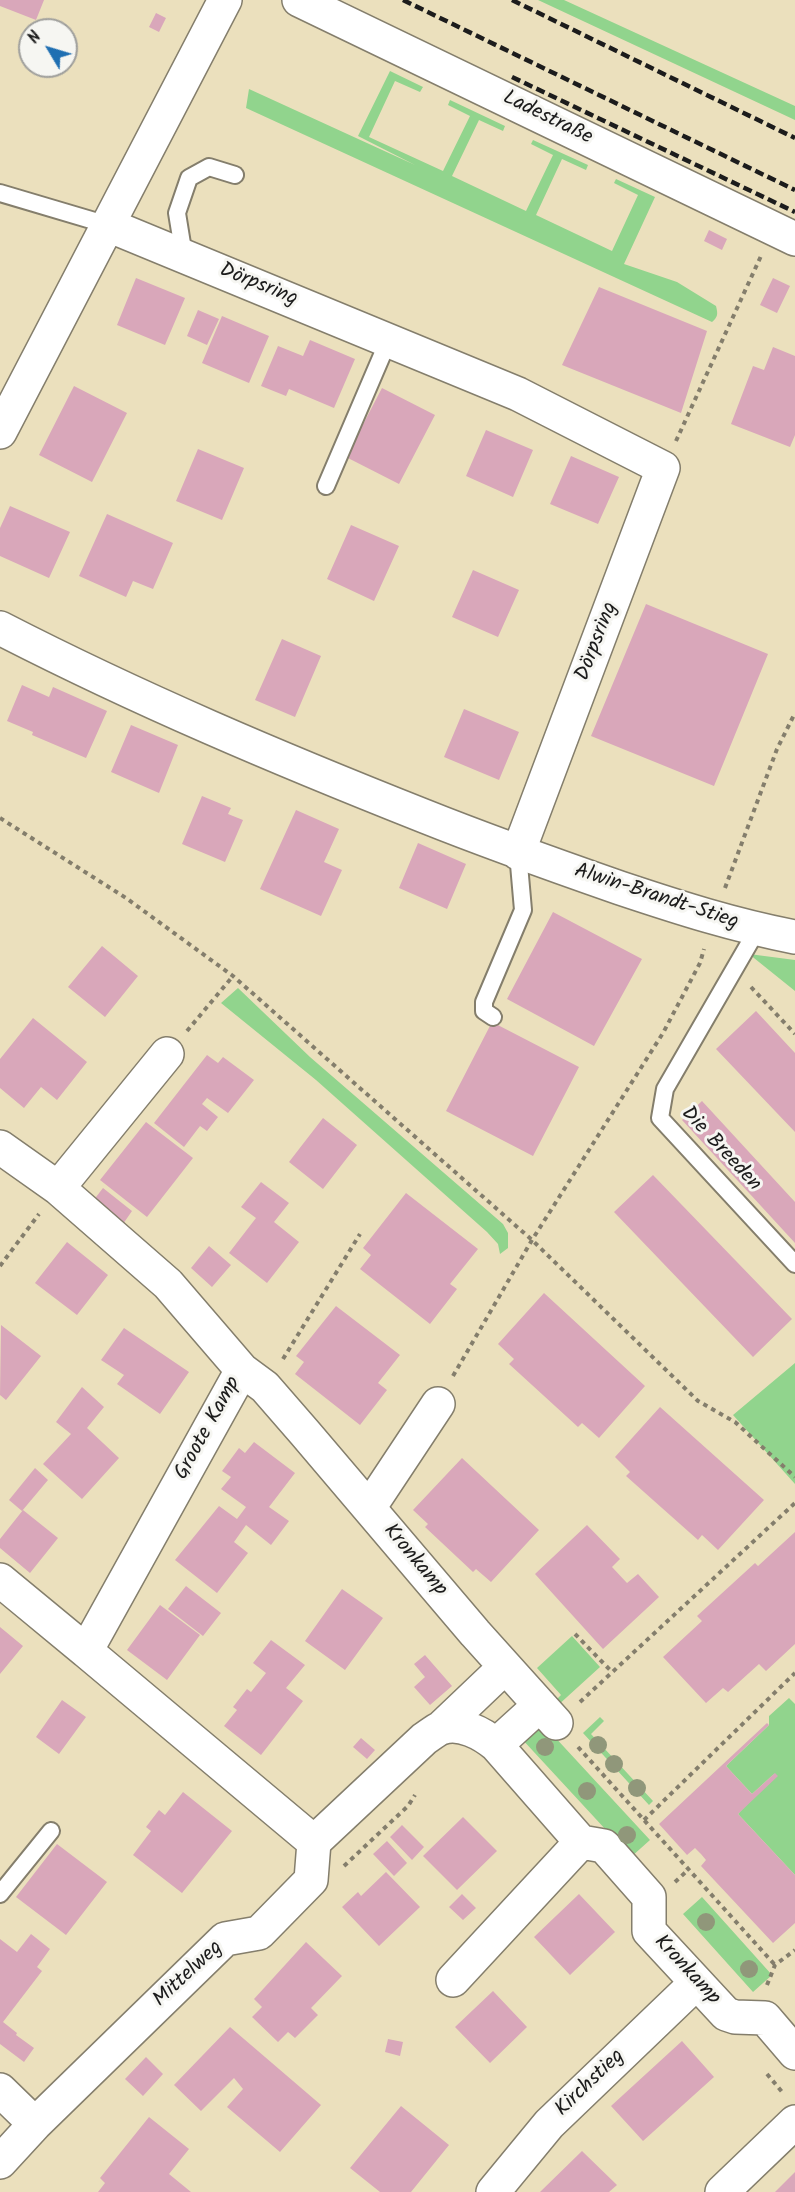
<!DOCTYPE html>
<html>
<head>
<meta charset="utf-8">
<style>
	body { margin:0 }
	#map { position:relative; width:795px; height:2192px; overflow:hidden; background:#ebe0bd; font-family:Kalam,sans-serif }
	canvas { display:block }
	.north { position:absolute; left:18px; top:18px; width:60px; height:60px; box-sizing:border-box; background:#f6f6f2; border:2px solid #9f9f9c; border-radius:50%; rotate:308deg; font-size:16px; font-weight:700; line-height:24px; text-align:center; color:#1c1c1c }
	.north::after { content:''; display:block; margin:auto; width:21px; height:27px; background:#1f6fb2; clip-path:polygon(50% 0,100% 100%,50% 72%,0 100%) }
</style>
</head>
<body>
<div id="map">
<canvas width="795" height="2192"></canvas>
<div class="north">N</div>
</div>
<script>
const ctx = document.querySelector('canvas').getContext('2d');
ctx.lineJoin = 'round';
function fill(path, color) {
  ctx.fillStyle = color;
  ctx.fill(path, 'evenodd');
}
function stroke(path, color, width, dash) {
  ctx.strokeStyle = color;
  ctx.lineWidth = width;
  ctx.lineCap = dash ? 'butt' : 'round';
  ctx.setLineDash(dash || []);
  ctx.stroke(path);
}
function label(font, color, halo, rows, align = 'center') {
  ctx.font = font + ' Kalam,sans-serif';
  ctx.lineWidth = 6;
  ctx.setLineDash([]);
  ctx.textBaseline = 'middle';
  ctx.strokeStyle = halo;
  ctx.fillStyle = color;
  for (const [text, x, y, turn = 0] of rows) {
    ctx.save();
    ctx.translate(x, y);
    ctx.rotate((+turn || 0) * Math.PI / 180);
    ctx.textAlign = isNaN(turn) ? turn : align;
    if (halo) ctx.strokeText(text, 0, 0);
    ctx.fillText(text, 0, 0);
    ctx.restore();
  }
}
const green = new Path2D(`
	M538 0H564L795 106V120Z
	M390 71 423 87 420 92 395 81 369 137 443 171 470 116 448 105 450 100 505 126 503 131 479 120 452 176 526 211 553 155 531 144 533 140 588 165 586 170 562 159 536 215 612 251 638 195 614 183 616 179 655 197 624 264 677 282 716 306C718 314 718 317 712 322L246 108 249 89 415 165 358 136Z
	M749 954 795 960V991Z
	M238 988 310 1057 503 1224 508 1233V1248L500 1254 498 1244 487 1232 316 1080 221 1003Z
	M795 1363V1484L733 1415Z
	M572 1636 600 1667 556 1707 553 1703 561 1695 537 1668Z
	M789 1698 795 1704V1875L738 1814 775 1773 752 1794 726 1766 769 1725V1716Z
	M600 1717 604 1721 591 1734 653 1801 649 1805 583 1733Z
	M540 1721 650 1840 631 1857 521 1738Z
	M702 1897 772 1975 753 1992 683 1914Z`);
const building = new Path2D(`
	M0 0H44L36 20 0 6Z
	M156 13 166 18 159 32 149 27Z
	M709 230 727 239 722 250 704 241Z
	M136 278 185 298 165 345 117 325Z
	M773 278 790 286 777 313 760 305Z
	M599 287 707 331 681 413 562 365Z
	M198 310 219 319 207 345 187 336Z
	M222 316 269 336 249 383 202 363Z
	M310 340 355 359 334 408 289 389 286 396 261 386 278 346 303 356Z
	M773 347 795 356V435L790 447 731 424 753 366 764 370Z
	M74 386 127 413 92 482 39 455Z
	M382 388 435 415 399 484 346 457Z
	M486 430 533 450 513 497 466 476Z
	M198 449 244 468 222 520 176 501Z
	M571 456 619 477 598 524 550 504Z
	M10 506 70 532 49 578 0 556V528Z
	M107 514 173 543 153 589 133 581 126 597 79 576Z
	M351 525 399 546 374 601 327 579Z
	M473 570 519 590 498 637 452 617Z
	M646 604 768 654 714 786 591 736Z
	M282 639 321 656 295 717 255 700Z
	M22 685 49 697 53 687 107 711 86 758 32 735 33 732 7 721Z
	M464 709 519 732 499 780 444 757Z
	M131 725 178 745 159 793 111 772Z
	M202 796 231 808 228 814 243 820 225 862 182 844Z
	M296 810 339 829 324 862 342 870 321 916 260 889Z
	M418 843 466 864 447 909 399 888Z
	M553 912 642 959 594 1046 507 999Z
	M102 946 138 976 105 1017 68 987Z
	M756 1011 795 1053V1132L716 1049Z
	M33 1018 87 1062 57 1100 41 1087 24 1108 0 1088V1059Z
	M492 1022 579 1067 533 1156 446 1111Z
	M207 1055 218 1063 223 1057 254 1080 228 1113 207 1098 202 1104 218 1117 207 1131 200 1126 184 1147 154 1123Z
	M702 1101 795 1202V1243L682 1120Z
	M323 1118 357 1145 323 1189 289 1162Z
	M146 1122 193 1158 147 1217 100 1180Z
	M653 1175 792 1319 753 1357 614 1212Z
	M261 1182 289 1203 274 1222 299 1242 267 1283 229 1253 256 1218 241 1207Z
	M103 1188 132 1211 123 1224 93 1201Z
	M406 1193 478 1249 450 1284 457 1289 430 1324 360 1269 371 1255 363 1248Z
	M67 1242 108 1275 77 1315 35 1283Z
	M209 1246 231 1265 212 1287 191 1268Z
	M544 1293 645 1386 599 1438 582 1423 578 1427 509 1364 514 1359 498 1344Z
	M336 1306 400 1355 378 1383 387 1390 360 1425 295 1374 304 1362 296 1356Z
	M1 1325 41 1356 6 1400 0 1395Z
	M124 1328 189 1372 160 1414 117 1384 124 1375 101 1360Z
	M82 1387 104 1407 87 1428 119 1458 82 1499 43 1464 71 1434 56 1422Z
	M660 1407 764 1500 718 1550 702 1535 698 1540 626 1476 630 1472 615 1457Z
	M254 1442 295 1473 269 1507 289 1521 271 1545 246 1525 234 1542 248 1553 217 1593 175 1560 219 1506 237 1519 246 1507 221 1489 231 1477 222 1471 239 1448 245 1453Z
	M462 1458 539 1530 491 1582 476 1569 473 1572 425 1527 428 1524 413 1510Z
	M35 1468 48 1480 22 1511 9 1500Z
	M23 1510 58 1538 30 1573 0 1548V1539Z
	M587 1525 620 1559 612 1567 627 1583 638 1574 659 1597 603 1649 535 1574Z
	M795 1532V1644L766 1671 759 1664 728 1692 723 1688 706 1703 663 1657 702 1621 697 1616 755 1563 758 1566Z
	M186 1586 221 1613 203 1636 168 1609Z
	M342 1589 383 1618 345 1670 305 1641Z
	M160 1605 200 1635 167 1680 127 1650Z
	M0 1627 23 1646 0 1674Z
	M271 1640 305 1665 286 1688 303 1701 261 1755 224 1726 237 1710 233 1707 247 1689 251 1692 266 1673 253 1663Z
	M425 1655 452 1686 430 1705 414 1687 425 1677 414 1664Z
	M62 1700 86 1717 59 1754 36 1737Z
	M767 1723 769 1725 726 1766 752 1794 775 1773 778 1776 738 1814 795 1875V1923L773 1943 701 1866 706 1860 701 1854 695 1848 687 1855 659 1824Z
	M361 1738 375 1750 367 1759 353 1747Z
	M183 1792 232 1831 182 1893 133 1855 151 1831 146 1827 159 1810 165 1815Z
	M463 1817 497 1851 457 1890 423 1856Z
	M402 1825 424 1847 412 1860 390 1837Z
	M387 1841 407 1863 394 1876 373 1854Z
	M57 1844 107 1882 66 1935 16 1897Z
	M386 1872 420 1907 379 1946 342 1907 358 1892 361 1896Z
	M462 1894 476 1908 463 1920 449 1907Z
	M579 1894 615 1932 570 1975 534 1937Z
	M31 1934 50 1949 37 1967 42 1971 3 2022 17 2033 16 2035 34 2048 24 2062 0 2044V1939L17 1952Z
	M306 1942 342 1976 311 2008 318 2015 295 2038 288 2032 278 2042 252 2017 262 2007 254 1999Z
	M493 1991 527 2027 490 2063 455 2027Z
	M230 2027 321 2105 280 2152 227 2107 243 2089 234 2078 201 2111 174 2085Z
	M388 2039 403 2042 400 2056 385 2052Z
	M682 2041 714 2077 643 2141 611 2106Z
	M146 2057 163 2074 143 2096 125 2079Z
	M401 2106 449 2145 411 2192H380L350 2168Z
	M149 2117 189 2149 169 2174 191 2192H98L105 2183 100 2178Z
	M582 2151 617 2185 609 2192H540Z
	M795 2172V2192H775Z`);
const path = new Path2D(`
	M676 441 761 256
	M0 818 126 898 233 976 532 1240 698 1401 735 1422 795 1477
	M725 888 777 749 795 713
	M751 987 795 1034
	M187 1031 233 976
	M0 1266 39 1214
	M283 1359 360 1234
	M453 1376 532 1240 663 1033 700 963 704 949
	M575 1634 612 1672
	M580 1702 795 1503
	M578 1747 775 1965
	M644 1820 795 1673
	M344 1866 408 1806 415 1795
	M675 1882 688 1870
	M767 1985 775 1965 795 1950
	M767 2074 783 2093`);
const lane = new Path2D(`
	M0 193 108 225
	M184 256 177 213 189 178 209 167 235 175
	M326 486 389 339
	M757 930 665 1089 660 1118 795 1264
	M493 1017 484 1011V1002L523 910 518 853
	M0 1894 51 1831`);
const street = new Path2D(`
	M299 0 795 239
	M108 225 518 394 663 468 518 853
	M0 432 225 0
	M0 628C138 699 280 759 424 816 489 842 554 865 620 888 680 908 733 925 795 937
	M0 1147 58 1188 168 1284 242 1370 265 1387 305 1433 475 1633 556 1723
	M58 1188 167 1054
	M369 1508 438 1404
	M0 1580 86 1651 242 1370
	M86 1651 314 1842
	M442 1727 505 1667
	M496 1745 540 1705
	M453 1980 581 1842
	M0 2090 35 2124
	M0 2162 35 2124 225 1939 259 1933 311 1880 314 1842 424 1739C430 1735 436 1730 441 1728 460 1721 483 1734 496 1745L581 1842 604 1846 649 1897V1931L726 2014 735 2017 765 2018 795 2053
	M493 2192 549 2124 696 1983
	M722 2192 795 2122`);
const rail = new Path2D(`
	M403 0 795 190
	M512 0 795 138
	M512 77 795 212`);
const trees = [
	[598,1745],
	[545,1747],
	[614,1764],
	[637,1788],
	[587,1791],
	[627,1835],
	[706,1922],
	[749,1969]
];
const streetNames = [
	["Ladestraße",547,119,26],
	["Dörpsring",258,286,22],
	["Dörpsring",598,642,-69],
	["Alwin-Brandt-Stieg",656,898,18],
	["Die Breeden",720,1150,47],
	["Groote Kamp",209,1429,-61],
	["Kronkamp",414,1561,50],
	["Kronkamp",686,1971,47],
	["Mittelweg",189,1975,-43],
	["Kirchstieg",591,2084,-44]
];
fill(green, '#91d48d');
fill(building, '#d9a7ba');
stroke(lane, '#847e6c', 20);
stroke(street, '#847e6c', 36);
stroke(path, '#847e6c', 4, [4.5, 4.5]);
stroke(lane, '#fff', 16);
stroke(street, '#fff', 33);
stroke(rail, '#1c1c1c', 4.5, [9, 4.5]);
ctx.fillStyle = '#90977a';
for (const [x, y] of trees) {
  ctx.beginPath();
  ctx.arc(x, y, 9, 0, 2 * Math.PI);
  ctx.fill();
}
label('21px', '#1c1c1c', '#f6f6f2', streetNames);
</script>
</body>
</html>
